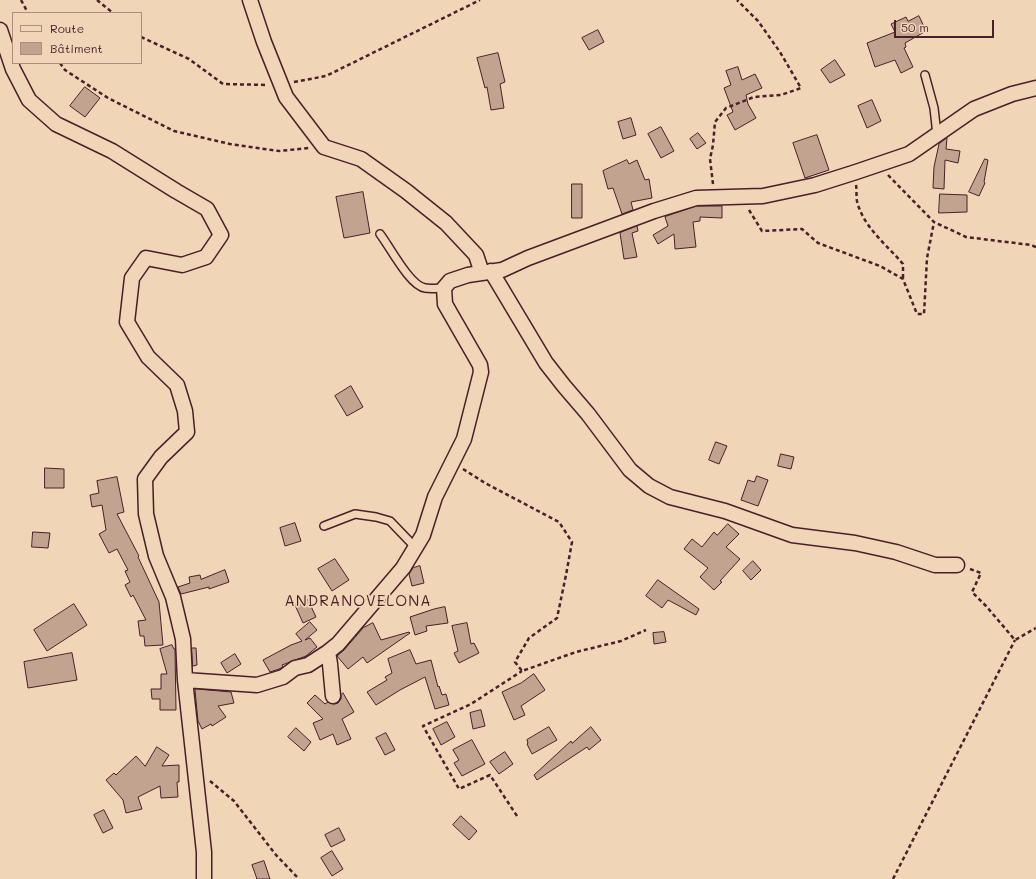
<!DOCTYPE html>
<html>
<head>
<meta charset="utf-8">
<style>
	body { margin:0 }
	#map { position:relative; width:1036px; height:879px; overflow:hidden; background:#f0d5b7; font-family:Mali,sans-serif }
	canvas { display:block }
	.legend { position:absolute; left:12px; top:12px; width:130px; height:52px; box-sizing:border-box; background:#f0d5b7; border:1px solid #ae8c7f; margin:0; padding:5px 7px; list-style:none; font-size:12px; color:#4a1f2b }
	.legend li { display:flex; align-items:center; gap:8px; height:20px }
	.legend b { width:20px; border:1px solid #ae8c7f }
	.scale { position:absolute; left:894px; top:20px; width:100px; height:18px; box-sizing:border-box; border:2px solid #4a1f2b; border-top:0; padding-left:5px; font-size:12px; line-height:14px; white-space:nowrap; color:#4a1f2b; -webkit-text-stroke:3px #f0d5b7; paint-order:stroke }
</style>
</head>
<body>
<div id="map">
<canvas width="1036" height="879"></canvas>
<ul class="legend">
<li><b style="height:5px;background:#f0d5b7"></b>Route</li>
<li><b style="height:11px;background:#c2a390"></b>Bâtiment</li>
</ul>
<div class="scale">50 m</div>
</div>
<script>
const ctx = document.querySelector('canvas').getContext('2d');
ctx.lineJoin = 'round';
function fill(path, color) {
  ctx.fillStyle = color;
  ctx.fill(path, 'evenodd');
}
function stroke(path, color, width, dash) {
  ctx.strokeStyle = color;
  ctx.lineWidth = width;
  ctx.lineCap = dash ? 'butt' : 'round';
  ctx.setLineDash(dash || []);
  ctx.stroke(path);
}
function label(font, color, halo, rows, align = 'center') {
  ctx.font = font + ' Mali,sans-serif';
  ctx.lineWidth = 3.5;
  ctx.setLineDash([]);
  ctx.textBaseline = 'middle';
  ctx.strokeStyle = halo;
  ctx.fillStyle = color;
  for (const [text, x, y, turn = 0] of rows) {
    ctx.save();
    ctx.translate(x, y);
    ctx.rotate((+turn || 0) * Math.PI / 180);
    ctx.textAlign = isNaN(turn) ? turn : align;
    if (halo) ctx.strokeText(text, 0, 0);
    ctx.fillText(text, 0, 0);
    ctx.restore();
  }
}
const building = new Path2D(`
	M919 16 926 31 905 43 906 47 904 48 913 67 901 73 895 60 875 67 867 43 895 32 891 24 906 17 908 21Z
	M598 30 604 42 589 50 582 38Z
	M498 53 505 82 500 84 504 108 491 110 487 87 485 88 477 58Z
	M835 60 845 75 830 83 821 70Z
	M738 67 742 80 755 74 762 88 746 95 748 104 756 118 735 130 727 115 733 112 724 88 731 85 726 71Z
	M85 87 100 98 85 117 70 106Z
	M872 100 881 121 867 128 858 106Z
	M631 118 636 135 623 139 618 122Z
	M661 127 674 151 661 158 648 134Z
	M698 133 706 143 697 149 690 139Z
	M817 135 829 170 805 178 793 143Z
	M947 138 946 149 960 151 958 163 945 160 944 189 933 188 934 167 939 144Z
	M985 159 988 160 984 182 985 183 979 196 969 192Z
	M627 160 629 164 637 160 645 180 649 179 652 198 631 202 633 210 622 214 613 188 608 189 603 171Z
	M572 184H582V218H572Z
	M363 192 370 233 344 238 336 197Z
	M940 194 967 195V212L939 213Z
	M697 206H722V218L700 217V221L693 222 696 247 675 249 674 234 658 244 653 235 668 226 665 217Z
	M637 226 638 231 632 233 637 257 624 259 620 233Z
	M351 386 363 407 347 416 335 396Z
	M716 442 727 446 719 464 709 460Z
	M781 454 794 457 791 469 778 466Z
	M45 468 64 469V488H45Z
	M757 476 768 480 758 506 741 500 748 480 754 482Z
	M117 477 124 512 117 514 139 556 138 557 159 602 163 645 145 646 144 636H140L138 621 146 620 133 595 131 597 125 585 130 582 125 571 128 570 117 549 109 553 99 534 106 530 102 505 92 507 90 495 99 493 97 481Z
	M295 523 301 541 285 546 280 528Z
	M728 524 739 534 726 547 740 559 720 581 722 582 714 590 700 577 708 568 684 549 692 539 702 547 714 532 717 535Z
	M33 532 50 533 48 548 32 547Z
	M335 559 349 580 332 591 318 569Z
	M753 561 761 570 751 580 743 571Z
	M420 566 424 583 412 586 409 574 413 568Z
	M225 570 229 582 209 589V587L181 594 178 587 190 583 189 577 200 575 201 579Z
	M658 580 699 609 696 615 668 600 662 608 646 596Z
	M308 600 316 617 303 623 295 605Z
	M74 604 87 625 47 651 34 630Z
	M445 607 448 623 426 626 427 631 415 635 410 617 434 609Z
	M310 622 317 630 305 640 310 638 317 647 306 656 282 665 283 667 279 669 270 672 263 660 291 645 302 641 296 634Z
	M373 623 381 640 409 632 410 633 367 663 363 657 348 669 337 656 344 650 363 628Z
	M467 623 471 644 474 643 479 653 459 663 454 653 458 651 452 626Z
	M664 632 666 642 654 644 653 633Z
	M172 645 174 649H175L176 710H160V699H152L151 689H161V674H167L160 649Z
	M192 648H196L197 665 193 666Z
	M410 650 416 664 431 660 438 687 439 686 442 695 446 694 449 705 435 709 425 677 400 690 376 705 367 692 387 680 385 677 392 673 388 659Z
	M72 653 77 680 28 688 24 662Z
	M235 654 241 664 227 673 221 663Z
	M534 674 545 690 521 706 525 715 514 720 502 692 521 683Z
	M197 689 231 692 234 703 218 706 226 717 212 726 211 724 202 729 198 721 195 690Z
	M343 693 354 712 342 719 351 739 337 745 333 734 320 740 313 723 323 719 307 703 315 695 325 704 328 702 334 704 338 703 341 699V695Z
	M481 710 485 726 473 729 470 713Z
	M447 722 455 737 441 745 433 729Z
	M549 727 557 740 532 754 527 744 528 743 527 740Z
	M591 727 601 740 589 750 587 747 537 780 534 775 571 741 572 743Z
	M296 728 311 742 304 751 288 737Z
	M386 733 395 750 385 755 376 738Z
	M472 740 485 764 462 776 454 763 459 760 453 750Z
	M157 747 169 755 162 766 179 765V782H177L178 797 161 798 160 786 138 797 142 809 126 813 123 800 106 780 114 773 116 775 136 756 145 766Z
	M505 752 513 764 499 774 490 762Z
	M104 810 113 828 103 833 94 815Z
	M461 816 477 831 469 840 453 825Z
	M339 828 345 840 331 847 325 835Z
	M332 851 343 869 332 876 321 858Z
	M264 861 270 879H257L252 865Z`);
const path = new Path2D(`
	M21 0 28 13
	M97 0 113 13
	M141 37 189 59 223 84 268 85
	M60 63 65 70 108 98 174 131 230 144 279 151 309 148
	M294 82 326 76 480 0
	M888 175 934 222 966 237 1031 245 1036 247
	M713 184 710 159 713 145 715 122 726 108 754 97 781 95 801 88 780 52 758 21 737 0
	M856 185C857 190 856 196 857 201 863 227 887 245 903 264V279
	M749 210 762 231 802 229 818 243 880 266 903 279 917 314H924L927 258 934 222
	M463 469 485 483 559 522 572 542 566 575 557 618 529 638 515 662 522 671 576 652 621 641 646 630
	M970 569 981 573 972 592 986 606 1015 640 1036 628
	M210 781 234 801 276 855 299 879
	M517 816 490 775 459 789 423 726 471 704 522 671
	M893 879 1015 640`);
const service = new Path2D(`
	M925 75 934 108 937 135
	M380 234C390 247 410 286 425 288 431 289 438 288 444 288
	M324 526 355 514 376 517 390 521 415 547`);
const minor = new Path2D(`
	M250 0 264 42 286 97 324 147 361 159 406 191 446 223 476 255 482 273
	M0 30 13 69 29 100 56 124 112 151 176 191 207 209 221 235 206 257 182 265 146 258 132 278 127 322 148 357 177 385 185 411 187 432 161 457 145 479 146 514 156 556 173 597 183 639 185 680 204 852V879
	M491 271 546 363 564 386 588 414 630 470 649 486 670 497 725 511 792 535 855 543 896 552 935 565H957
	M328 652 330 664 333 696
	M185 680 257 685 283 677 295 668 308 665 328 652 338 644 403 568 423 535 435 497 464 439 481 372 480 365 445 304 444 288 450 281 468 275 502 270 528 258 654 211 696 198 763 196 815 185 856 172 909 154 974 109 1012 94 1036 88`);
const quarterNames = [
	["ANDRANOVELONA",358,601]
];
fill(building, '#c2a390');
stroke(building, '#4a1f2b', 1);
stroke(service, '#4a1f2b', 10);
stroke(minor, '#4a1f2b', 17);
stroke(path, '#4a1f2b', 2.5, [4, 3]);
stroke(service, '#f0d5b7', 7);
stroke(minor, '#f0d5b7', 14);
ctx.letterSpacing = '1px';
label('15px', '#4a1f2b', '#f0d5b7', quarterNames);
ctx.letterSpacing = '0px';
</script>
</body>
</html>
